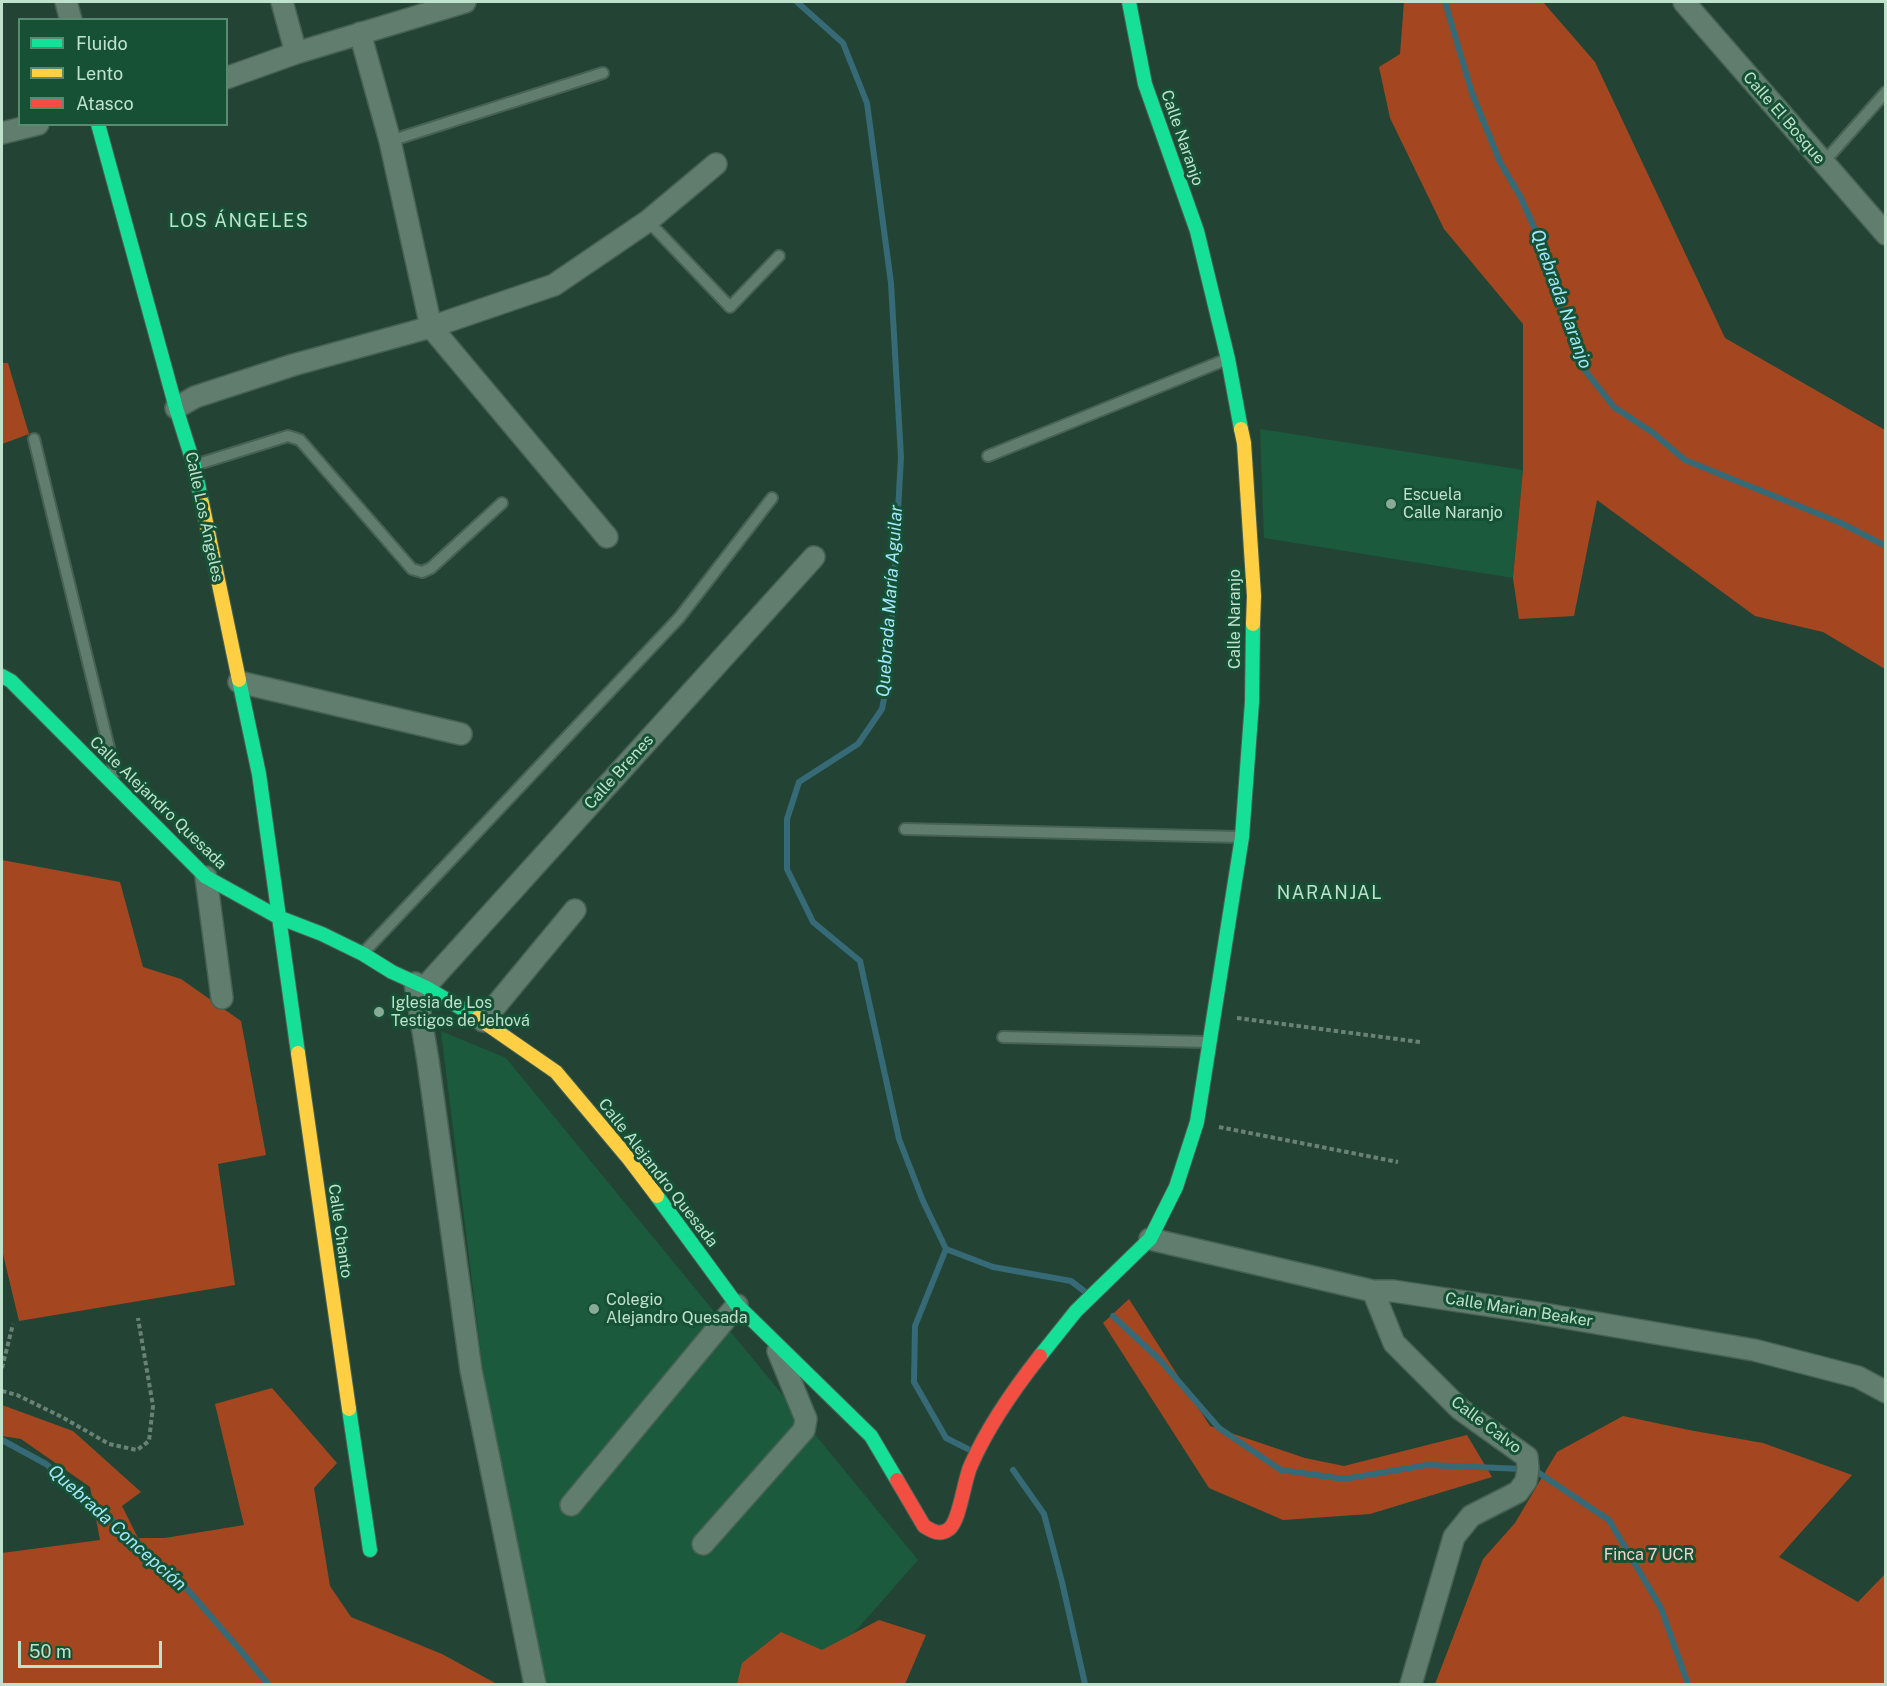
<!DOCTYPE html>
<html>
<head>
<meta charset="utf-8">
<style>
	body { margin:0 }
	#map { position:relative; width:1887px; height:1686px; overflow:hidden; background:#234434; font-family:"Public Sans",sans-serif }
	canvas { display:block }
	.frame { position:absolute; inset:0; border:3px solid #bee2cc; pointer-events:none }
	.legend { position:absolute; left:18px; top:18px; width:210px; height:108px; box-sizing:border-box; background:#165135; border:2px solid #598b71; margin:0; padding:8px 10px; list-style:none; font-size:18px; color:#bee2cc }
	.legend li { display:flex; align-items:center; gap:12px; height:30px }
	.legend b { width:30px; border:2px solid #598b71 }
	.scale { position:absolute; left:18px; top:1641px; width:144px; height:27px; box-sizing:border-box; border:3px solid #bee2cc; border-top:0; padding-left:8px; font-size:18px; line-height:21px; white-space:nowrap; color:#bee2cc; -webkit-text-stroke:4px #165135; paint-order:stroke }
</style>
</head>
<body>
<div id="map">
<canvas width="1887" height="1686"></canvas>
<div class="frame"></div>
<ul class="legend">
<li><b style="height:8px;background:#16e098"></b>Fluido</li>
<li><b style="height:8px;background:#ffcf43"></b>Lento</li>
<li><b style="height:8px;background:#f24e42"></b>Atasco</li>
</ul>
<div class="scale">50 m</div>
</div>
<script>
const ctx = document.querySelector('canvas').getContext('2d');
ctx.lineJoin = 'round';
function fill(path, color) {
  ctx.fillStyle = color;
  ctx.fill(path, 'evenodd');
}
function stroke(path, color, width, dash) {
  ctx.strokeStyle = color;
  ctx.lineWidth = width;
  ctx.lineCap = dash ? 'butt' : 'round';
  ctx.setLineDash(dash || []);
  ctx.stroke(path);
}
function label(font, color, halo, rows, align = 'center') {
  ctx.font = font + ' "Public Sans",sans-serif';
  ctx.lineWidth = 6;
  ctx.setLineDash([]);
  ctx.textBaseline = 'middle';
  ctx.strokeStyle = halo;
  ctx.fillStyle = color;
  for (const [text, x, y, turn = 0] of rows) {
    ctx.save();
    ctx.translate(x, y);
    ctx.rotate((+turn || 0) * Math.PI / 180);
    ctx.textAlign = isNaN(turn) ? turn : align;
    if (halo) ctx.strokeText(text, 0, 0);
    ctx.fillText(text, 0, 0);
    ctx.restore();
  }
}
const built = new Path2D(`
	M1260 429 1523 470 1513 578 1264 538Z
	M441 1031 506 1058 918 1560 809 1684H522Z`);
const green = new Path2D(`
	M1404 2H1543L1595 62 1725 338 1885 430V669L1823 632 1755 616 1597 500 1574 616 1519 619 1513 578 1523 470V324L1444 229 1390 118 1379 67 1400 54Z
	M2 363H8L29 434 2 444Z
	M2 860 120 882 143 967 181 979 241 1021 266 1155 218 1164 235 1285 19 1321 2 1250Z
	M1129 1299 1210 1426 1305 1458 1344 1466 1467 1435 1492 1477 1370 1514 1283 1520 1209 1488 1103 1323Z
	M272 1388 337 1463 314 1488 330 1586 351 1617 442 1654 497 1684H2V1553L100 1540 90 1487 21 1439 2 1436V1405L73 1431 141 1492 122 1506 138 1538H165L244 1525 215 1404Z
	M1623 1416 1689 1430 1763 1443 1852 1475 1779 1557 1858 1602 1885 1574V1684H1435L1483 1559 1515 1523 1557 1452Z
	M879 1620 926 1635 905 1684H737L742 1663 781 1632 822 1650Z`);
const stream = new Path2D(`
	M797 2 843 43 867 103 891 283 901 457 889 673 882 709 858 744 799 782 787 819V869L813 922 860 961 899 1139 923 1201 946 1249 993 1267 1071 1281 1084 1291
	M1445 2 1472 93 1500 162 1520 196 1544 249 1557 299 1584 369 1614 407 1652 432 1685 460 1841 523 1886 546
	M946 1249 915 1326 914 1382 946 1438 968 1449
	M1113 1316 1160 1360 1219 1428 1281 1470 1344 1479 1428 1465 1523 1469
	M2 1440 46 1464 110 1518 181 1582 241 1651 268 1684
	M1533 1469 1609 1520 1661 1608 1688 1684
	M1013 1470 1044 1514 1062 1582 1085 1684`);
const path = new Path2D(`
	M1237 1018 1420 1042
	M1219 1127 1398 1162
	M2 1368 13 1324
	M2 1391 17 1395 62 1417 109 1444 137 1450 149 1441 153 1406 138 1318`);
const lane = new Path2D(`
	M390 141 603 73
	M1823 163 1886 92
	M648 221 730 307 779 256
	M34 439 115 773
	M988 456 1225 360
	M195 465 288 436 300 440 412 569 422 572 431 568 502 503
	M905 829 1239 837
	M365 951 679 618 772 498
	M1003 1037 1206 1042`);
const street = new Path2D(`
	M66 2 71 20
	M282 2 296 53
	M1684 2 1886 234
	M360 33 390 141 431 327 607 537
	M226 78 296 53 465 2
	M2 133 38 124
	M176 408 195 397 293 365 431 327 554 285 648 221 716 164
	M239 682 461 734
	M206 877 222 998
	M415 983 428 1061 471 1370 535 1684
	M425 987 814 557
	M483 1021 575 910
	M1150 1239 1373 1291H1393L1532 1312 1754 1350 1858 1377 1886 1392
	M1373 1291 1394 1343 1460 1409 1527 1457 1528 1469 1526 1481 1518 1492 1471 1516 1454 1537 1411 1684
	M571 1505 737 1305
	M703 1544 804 1430 806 1419 778 1351`);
const fast = new Path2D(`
	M1129 2 1145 84 1197 231 1228 359 1241 429
	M98 124 176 408 194 465 202 503
	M2 676 11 681 206 877 278 917 322 934 363 954 392 972 425 987 478 1018
	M239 680 259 774 298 1053
	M657 1196 737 1305 871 1436 897 1480
	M1040 1356 1076 1311 1150 1239 1176 1187 1197 1122 1242 837 1252 702 1253 624
	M349 1409 370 1550`);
const slow = new Path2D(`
	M1241 429 1244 443 1254 596 1253 624
	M202 503 239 680
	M478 1018 556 1072 629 1159 657 1196
	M298 1053 349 1409`);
const jam = new Path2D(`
	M897 1480 924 1526C932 1531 940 1536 949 1529 960 1521 964 1479 971 1465 988 1426 1014 1389 1040 1356`);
const markers = [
	[1391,504,6,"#88ab97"],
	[379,1012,6,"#88ab97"],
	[594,1309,6,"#88ab97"]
];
const streetNames = [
	["Calle El Bosque",1784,118,49],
	["Calle Naranjo",1182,138,71],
	["Calle Los Ángeles",204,517,78],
	["Calle Naranjo",1235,619,-90],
	["Calle Brenes",619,772,-48],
	["Calle Alejandro Quesada",158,803,44],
	["Calle Alejandro Quesada",658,1173,52],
	["Calle Chanto",340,1231,82],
	["Calle Marian Beaker",1519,1310,9],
	["Calle Calvo",1486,1425,37]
];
const poiNames = [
	["Escuela",1403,495],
	["Calle Naranjo",1403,513],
	["Iglesia de Los",391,1003],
	["Testigos de Jehová",391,1021],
	["Colegio",606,1300],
	["Alejandro Quesada",606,1318]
];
const parkNames = [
	["Finca 7 UCR",1649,1555]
];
const neighbourhoodNames = [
	["LOS ÁNGELES",239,221],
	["NARANJAL",1330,893]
];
const waterNames = [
	["Quebrada Naranjo",1561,299,70],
	["Quebrada María Aguilar",890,601,-86],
	["Quebrada Concepción",117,1528,42]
];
fill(built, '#1b5a3c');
fill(green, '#a44721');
stroke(stream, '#356a76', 6);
stroke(lane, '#476153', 14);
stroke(street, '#476153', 24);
stroke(fast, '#476153', 16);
stroke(slow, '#476153', 16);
stroke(jam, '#476153', 16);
stroke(path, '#6a8275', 4, [4.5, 3]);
stroke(lane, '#607d6e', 10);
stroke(street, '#607d6e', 21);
stroke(fast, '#16e098', 14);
stroke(slow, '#ffcf43', 14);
stroke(jam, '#f24e42', 14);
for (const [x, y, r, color] of markers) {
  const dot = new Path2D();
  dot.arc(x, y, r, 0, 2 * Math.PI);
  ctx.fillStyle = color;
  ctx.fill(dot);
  stroke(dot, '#165135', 2);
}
label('16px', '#bee2cc', '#165135', streetNames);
label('16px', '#bee2cc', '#165135', poiNames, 'left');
label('16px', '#f2d3c9', '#165135', parkNames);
ctx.letterSpacing = '1.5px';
label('18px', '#bee2cc', '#165135', neighbourhoodNames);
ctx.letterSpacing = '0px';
label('italic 18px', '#a1e6fb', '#165135', waterNames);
</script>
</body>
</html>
